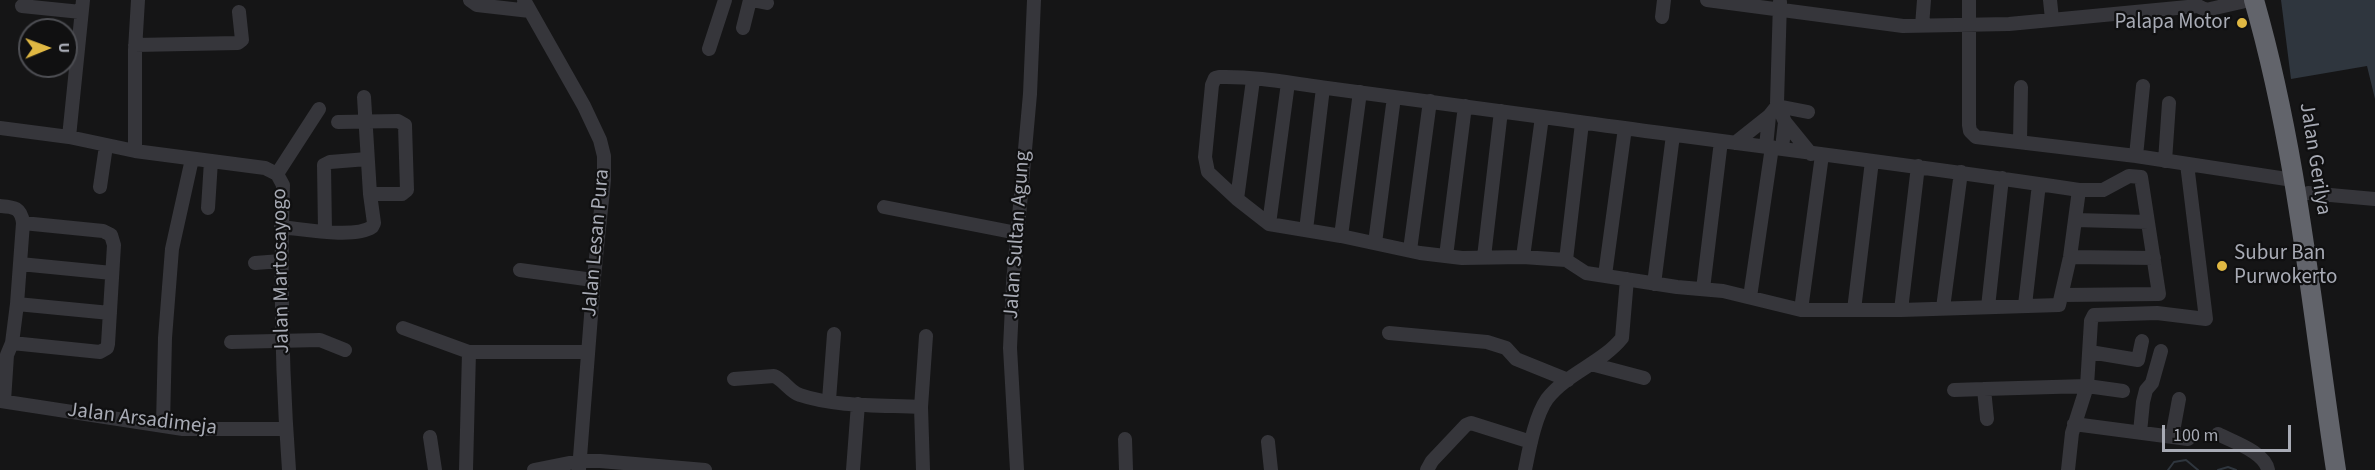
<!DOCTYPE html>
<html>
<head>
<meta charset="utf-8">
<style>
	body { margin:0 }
	#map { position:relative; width:2375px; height:470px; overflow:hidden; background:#151516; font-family:"Source Sans 3",sans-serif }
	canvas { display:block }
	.north { position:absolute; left:18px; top:18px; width:60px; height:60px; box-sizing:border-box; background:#101011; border:2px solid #4d4e53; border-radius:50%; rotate:89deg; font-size:16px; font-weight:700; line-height:24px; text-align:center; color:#a8abb5 }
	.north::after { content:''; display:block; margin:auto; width:21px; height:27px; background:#e0b843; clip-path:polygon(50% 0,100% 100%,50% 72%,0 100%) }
	.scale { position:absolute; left:2162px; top:425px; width:129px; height:27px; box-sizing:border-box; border:3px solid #a8abb5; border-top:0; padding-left:8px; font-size:18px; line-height:21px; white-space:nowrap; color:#a8abb5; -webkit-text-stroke:4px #101011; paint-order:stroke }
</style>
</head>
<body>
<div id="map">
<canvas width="2375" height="470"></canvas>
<div class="north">U</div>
<div class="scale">100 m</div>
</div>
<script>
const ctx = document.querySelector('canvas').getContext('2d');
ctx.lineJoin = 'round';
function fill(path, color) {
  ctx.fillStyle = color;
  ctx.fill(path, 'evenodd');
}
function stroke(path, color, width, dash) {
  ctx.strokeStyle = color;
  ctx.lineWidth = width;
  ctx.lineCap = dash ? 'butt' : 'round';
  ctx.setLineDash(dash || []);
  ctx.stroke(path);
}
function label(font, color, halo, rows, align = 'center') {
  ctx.font = font + ' "Source Sans 3",sans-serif';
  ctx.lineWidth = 4.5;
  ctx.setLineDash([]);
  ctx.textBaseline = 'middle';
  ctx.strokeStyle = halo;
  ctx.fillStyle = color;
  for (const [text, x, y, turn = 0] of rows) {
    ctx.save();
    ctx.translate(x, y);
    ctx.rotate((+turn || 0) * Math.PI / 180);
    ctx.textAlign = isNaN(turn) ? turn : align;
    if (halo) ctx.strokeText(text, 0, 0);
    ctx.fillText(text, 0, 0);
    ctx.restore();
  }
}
const water = new Path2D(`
	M2281 0H2375V99L2367 66 2291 79Z`);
const stream = new Path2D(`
	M2168 470 2174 462 2186 460 2198 470
	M2218 470 2228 467 2236 470`);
const minor = new Path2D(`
	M470 0 477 5 530 11
	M524 0 584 106 600 140 604 156V180L594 277 579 470
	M752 0 767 3
	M1707 0 1903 26 2009 24 2198 6 2206 10 2250 0
	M1969 0V125L1970 131 1976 137 2136 156
	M2050 0 2052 19
	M1780 2 1777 103 1785 122 1782 148
	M22 6 81 12
	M1662 17 1664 0
	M1922 26 1924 0
	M743 28 750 0
	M135 45 238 43 242 40 239 12
	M709 49 725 0
	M2143 86 2136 156 2293 180
	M1777 106 1808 112
	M338 122 398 121 405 125 407 190 402 194H370
	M1785 122 1811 154
	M0 128 69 137 135 151 265 168 277 174 283 185C280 279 282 375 289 470
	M69 137 83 0
	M2020 141 2021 87
	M1735 143 1769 116
	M1766 147 1769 116 1777 106
	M135 151V50L138 0
	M2165 161 2169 103
	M277 174 319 109
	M100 187 106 146
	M2308 193 2375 199
	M1237 199 1253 80
	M0 206C13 207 21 207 23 223L17 304 12 343 7 355 4 401
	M884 207 1017 233
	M208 208 211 161
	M2076 220 2148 222
	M1269 224 1288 83
	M281 227C303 229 354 239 372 227L374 223 370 194 364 97
	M1306 230 1323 88
	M325 231 324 165 330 162 367 159
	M1341 236 1360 92
	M1375 243 1394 97
	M1410 250 1430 101
	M1446 256 1465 106
	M1484 257 1501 111
	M1523 257 1542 117
	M2070 257 2154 258
	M1566 260 1582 123
	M255 263 281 261
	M20 264 112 273
	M520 270 593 280
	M1605 275 1625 128
	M1654 284 1673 135
	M1703 289 1721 141
	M2063 295 2159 294 2141 177 2129 176 2103 190H2079C1900 163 1722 142 1543 117 1471 108 1399 97 1327 88 1291 83 1254 76 1219 77L1215 78 1212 85 1205 157 1208 172 1237 199 1269 224 1341 236 1420 253 1462 258 1523 257 1566 260 1586 273 1677 287 1723 291 1801 310H1901L2059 305 2070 257 2079 190
	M1750 297 1772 147
	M17 304 110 313
	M2025 305 2039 184
	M1988 307 2002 178
	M1943 308 1961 172
	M1801 310 1822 155
	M1854 310 1872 161
	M1901 310 1918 166
	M403 328 469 352 466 470
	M1389 333 1487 342 1506 348 1516 359 1568 380
	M231 342 320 340 345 350
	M12 343 100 352 107 348 108 344 114 245 111 235 103 231 23 223
	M469 352H588
	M2090 352 2138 360 2142 341
	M1591 364 1644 378
	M734 379 774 376C784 380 790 392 800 395 835 407 883 405 921 407
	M1954 390 1984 389
	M829 400 834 334
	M0 401 183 429H286
	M1987 419 1984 389 2087 386 2123 391
	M2074 424 2188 439
	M163 425 165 338 172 249 192 159
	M2140 432 2143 402 2146 390 2152 383 2161 351
	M2218 434C2233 442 2265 452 2268 470
	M430 437 435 470
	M2172 437 2179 399
	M1125 439 1126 470
	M1268 442 1271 470
	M534 470 579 461H600L705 470
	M853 470 858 404
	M923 470 921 407 926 336
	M1017 470 1010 348 1013 283 1030 94 1034 0
	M1427 470 1432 461 1466 425 1471 423 1531 442
	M1525 470C1529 450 1535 416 1547 399 1567 373 1602 363 1622 338L1627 279
	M2068 470 2072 433 2087 386 2091 321 2094 315 2157 313 2206 319 2187 164`);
const highway = new Path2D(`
	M2254 0C2298 153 2312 313 2336 470`);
const markers = [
	[2242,23,6,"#e0b843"],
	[2222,266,6,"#e0b843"]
];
const poiNames = [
	["Palapa Motor",2230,23],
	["Subur Ban",2234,254,"left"],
	["Purwokerto",2234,278,"left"]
];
const streetNames = [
	["Jalan Gerilya",2314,159,81],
	["Jalan Sultan Agung",1018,235,-86],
	["Jalan Lesan Pura",597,243,-85],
	["Jalan Martosayogo",282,271,-91],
	["Jalan Arsadimeja",142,420,7]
];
fill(water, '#2f363e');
stroke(stream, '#2f363e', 2);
stroke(minor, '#36363b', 14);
stroke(highway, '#62646b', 20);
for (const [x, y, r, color] of markers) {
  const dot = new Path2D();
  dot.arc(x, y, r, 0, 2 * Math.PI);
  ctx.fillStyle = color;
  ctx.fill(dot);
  stroke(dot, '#101011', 2);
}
label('21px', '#a8abb5', '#101011', poiNames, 'right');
label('21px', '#a8abb5', '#101011', streetNames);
</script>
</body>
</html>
